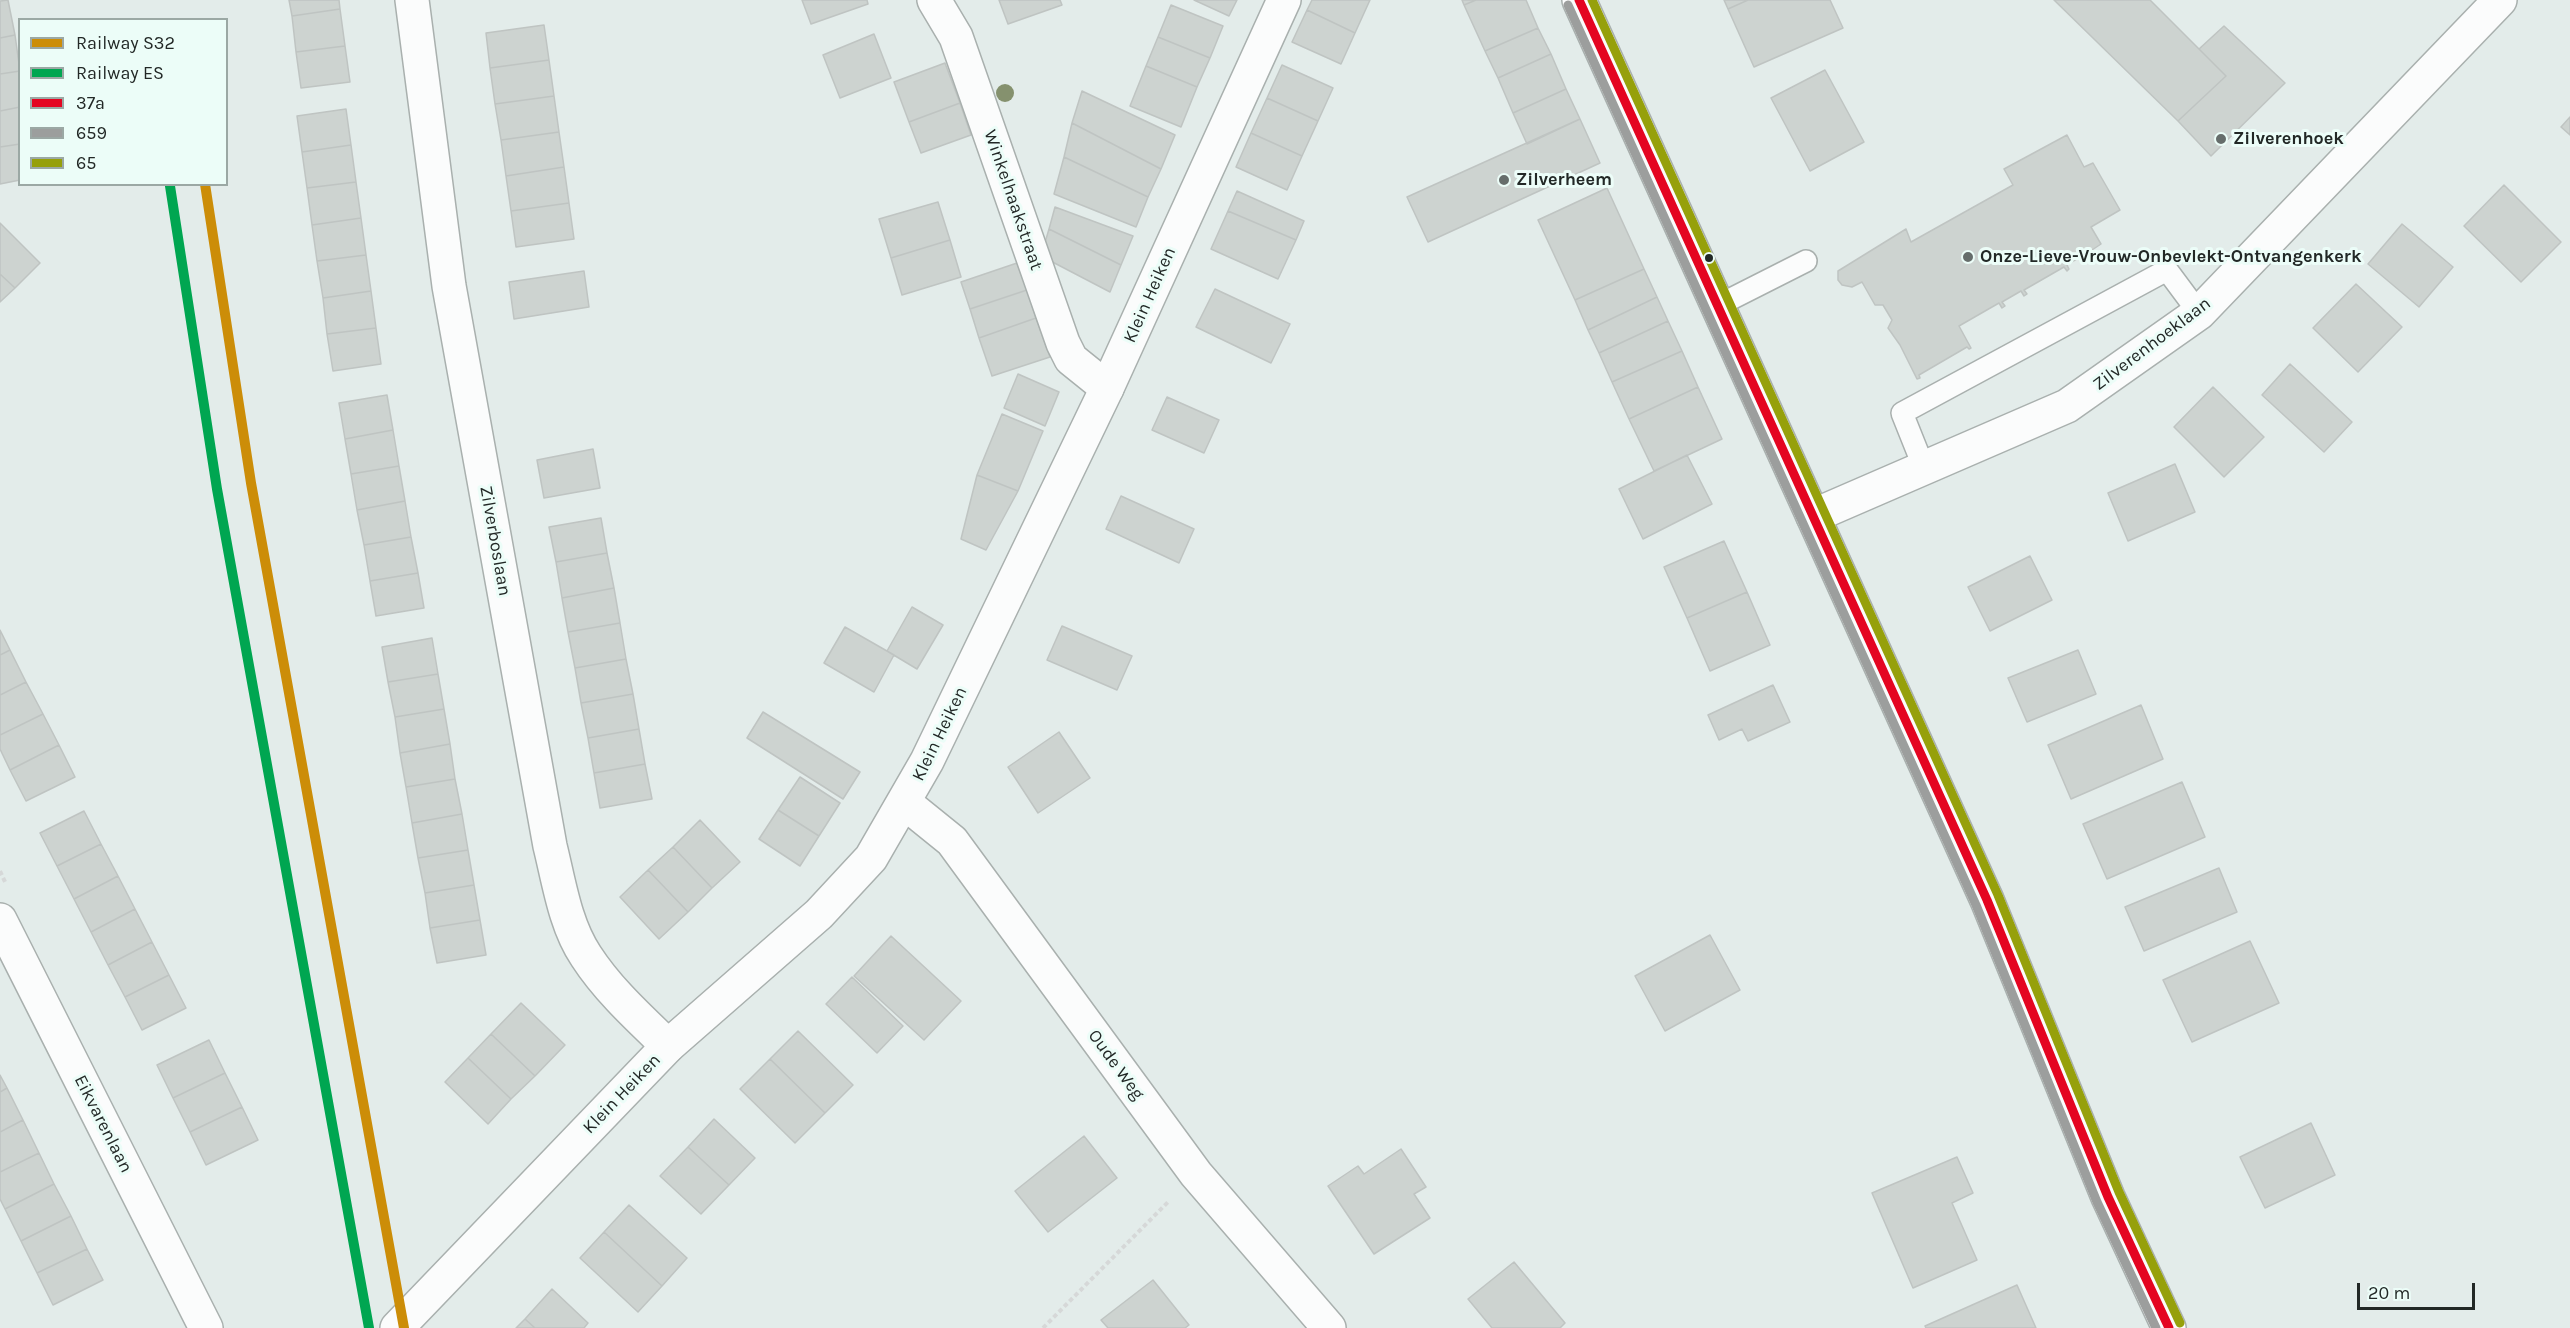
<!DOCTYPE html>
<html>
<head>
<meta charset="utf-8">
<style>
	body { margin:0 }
	#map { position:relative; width:2570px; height:1328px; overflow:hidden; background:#e3ecea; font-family:Karla,sans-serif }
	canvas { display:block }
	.legend { position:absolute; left:18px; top:18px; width:210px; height:168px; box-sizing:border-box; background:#ecfdf8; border:2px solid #9ba8a4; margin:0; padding:8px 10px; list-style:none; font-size:18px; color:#222826 }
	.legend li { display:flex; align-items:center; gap:12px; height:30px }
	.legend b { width:30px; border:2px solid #9ba8a4 }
	.scale { position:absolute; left:2357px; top:1283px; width:118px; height:27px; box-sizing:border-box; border:3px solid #222826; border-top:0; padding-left:8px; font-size:18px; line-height:21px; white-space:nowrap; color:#222826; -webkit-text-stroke:4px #ecfdf8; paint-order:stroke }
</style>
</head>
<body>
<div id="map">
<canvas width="2570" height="1328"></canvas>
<ul class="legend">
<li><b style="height:8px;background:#cc8d08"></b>Railway S32</li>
<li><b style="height:8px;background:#00a651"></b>Railway ES</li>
<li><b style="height:8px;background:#e40521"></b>37a</li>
<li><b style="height:8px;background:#9c9e9d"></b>659</li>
<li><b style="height:8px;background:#96a00b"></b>65</li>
</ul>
<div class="scale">20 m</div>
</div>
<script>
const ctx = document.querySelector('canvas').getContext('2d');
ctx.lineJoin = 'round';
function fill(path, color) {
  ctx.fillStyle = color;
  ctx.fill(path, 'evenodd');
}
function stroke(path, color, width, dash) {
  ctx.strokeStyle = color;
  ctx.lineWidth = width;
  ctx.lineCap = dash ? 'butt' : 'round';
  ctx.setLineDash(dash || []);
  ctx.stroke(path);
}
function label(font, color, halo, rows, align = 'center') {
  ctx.font = font + ' Karla,sans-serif';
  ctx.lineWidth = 6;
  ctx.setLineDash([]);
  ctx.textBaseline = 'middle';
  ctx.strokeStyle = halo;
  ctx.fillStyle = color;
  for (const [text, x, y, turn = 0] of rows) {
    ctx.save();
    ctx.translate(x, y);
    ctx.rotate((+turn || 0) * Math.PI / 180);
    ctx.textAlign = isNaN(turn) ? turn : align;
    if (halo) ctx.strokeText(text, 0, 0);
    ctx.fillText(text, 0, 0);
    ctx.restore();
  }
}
const building = new Path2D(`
	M8 0 15 35 0 38V1Z
	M289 0H339L340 9 292 16Z
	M802 0H867L868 4 811 24Z
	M999 0H1060L1062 5 1008 24Z
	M1194 0H1237L1229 16Z
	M1312 0H1370L1355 33 1307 10Z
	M1462 0H1476L1464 5Z
	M1476 0H1526L1538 28 1485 51 1464 5Z
	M1724 0H1748L1728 9Z
	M1748 0H1830L1843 28 1754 67 1728 9Z
	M2054 0H2150L2226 76 2178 121Z
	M1171 5 1223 26 1210 58 1158 37Z
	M340 9 345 46 296 52 292 16Z
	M1307 10 1355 33 1341 64 1292 42Z
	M544 25 549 60 490 68 486 33Z
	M2224 26 2285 83 2211 156 2178 121 2226 76 2199 49Z
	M1538 28 1551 54 1498 78 1485 51Z
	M874 34 891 78 840 98 823 55Z
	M15 35 20 71 0 74V38Z
	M1158 37 1210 58 1197 87 1146 66Z
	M345 46 350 82 301 88 296 52Z
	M1551 54 1566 89 1513 113 1498 78Z
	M549 60 554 96 495 104 490 68Z
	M945 63 960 103 909 122 894 82Z
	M1282 65 1333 88 1318 121 1267 98Z
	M1146 66 1197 87 1181 127 1130 106Z
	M1825 70 1864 142 1810 171 1771 98Z
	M20 71V107L0 111V74Z
	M1566 89 1580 119 1527 144 1513 113Z
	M1082 91 1175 135 1161 169 1072 123Z
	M554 96 559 132 501 140 495 104Z
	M1267 98 1318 121 1302 156 1251 133Z
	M960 103 971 135 921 153 909 122Z
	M20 107V144L0 147V111Z
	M346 109 351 145 302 152 297 116Z
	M2570 117V135L2561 127Z
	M1580 119 1600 163 1428 242 1407 197Z
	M1072 123 1161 169 1148 197 1064 157Z
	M559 132 564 167 506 176 501 140Z
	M1251 133 1302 156 1287 190 1236 167Z
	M2067 135 2084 167 2093 163 2120 210 2091 227 2101 244 2089 252 2091 257 2088 258 2086 253 2067 265 2069 269 2067 271 2064 267 2024 290 2027 294 2024 296 2021 291 2002 302 2005 306 2002 308 1999 303 1959 326 1971 348 1969 349 1967 347 1919 375 1920 378 1917 379 1900 345 1888 328 1892 320 1883 305H1875L1862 282 1852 287 1842 285 1838 280V271L1906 229 1911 242 2013 185 2004 169Z
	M20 144V180L0 184V147Z
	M351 145 356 182 307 188 302 152Z
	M1064 157 1148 197 1136 227 1054 194Z
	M564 167 569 203 511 211 506 176Z
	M356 182 361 218 312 225 307 188Z
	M2504 185 2561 242 2521 282 2464 226Z
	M1607 188 1644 269 1575 300 1538 220Z
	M1237 191 1304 221 1296 240 1228 211Z
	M938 202 950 240 891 258 879 219Z
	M569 203 574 239 516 247 511 211Z
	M1055 207 1133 236 1121 265 1049 229Z
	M1228 211 1296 240 1278 279 1211 249Z
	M361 218 366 255 317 261 312 225Z
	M0 223 40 263 15 288 0 274Z
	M2402 224 2453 267 2419 307 2368 264Z
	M1049 229 1121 265 1110 292 1041 256Z
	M950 240 961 277 902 295 891 258Z
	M366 255 371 291 323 298 317 261Z
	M1017 263 1027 290 970 309 961 282Z
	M1644 269 1657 297 1588 330 1575 300Z
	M584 271 589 307 514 319 509 282Z
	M0 274 15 288 0 302Z
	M2356 284 2402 327 2358 372 2313 328Z
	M1215 289 1290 324 1271 363 1196 327Z
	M1027 290 1036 318 979 338 970 309Z
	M371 291 376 328 327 334 323 298Z
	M1657 297 1668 321 1599 353 1588 330Z
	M1036 318 1050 357 992 376 979 338Z
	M1668 321 1682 351 1612 382 1599 353Z
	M376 328 381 364 333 371 327 334Z
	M1682 351 1698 387 1629 419 1612 382Z
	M2290 364 2352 422 2324 452 2262 395Z
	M1018 374 1059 392 1045 426 1004 408Z
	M1698 387 1722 439 1654 471 1629 419Z
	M2213 387 2264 437 2224 477 2174 427Z
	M387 395 393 430 345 439 339 403Z
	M1167 397 1219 420 1204 453 1152 430Z
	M1002 414 1043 431 1018 491 977 475Z
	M393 430 399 466 351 474 345 439Z
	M593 449 600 488 544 498 537 460Z
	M1687 455 1712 504 1643 539 1619 489Z
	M2175 464 2195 512 2128 541 2108 493Z
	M399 466 405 501 357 510 351 474Z
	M977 475 1018 491 986 550 961 539Z
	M1121 496 1194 529 1179 563 1106 529Z
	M405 501 411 537 364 545 357 510Z
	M601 518 607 553 556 562 549 527Z
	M411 537 418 573 370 581 364 545Z
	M1724 541 1747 592 1687 618 1664 567Z
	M607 553 614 588 562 598 556 562Z
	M2030 556 2052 600 1990 631 1968 587Z
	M418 573 424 608 376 616 370 581Z
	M614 588 620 623 568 632 562 598Z
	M1747 592 1770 645 1710 671 1687 618Z
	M912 607 943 625 917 669 887 651Z
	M620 623 626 659 575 668 568 632Z
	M1062 626 1132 656 1117 690 1047 660Z
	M845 627 894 655 874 692 824 663Z
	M0 630 10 650 0 655Z
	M432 638 438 674 388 682 382 647Z
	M10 650 26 682 0 695V655Z
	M2078 650 2096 694 2027 722 2008 678Z
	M626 659 633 694 581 703 575 668Z
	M438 674 444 709 395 717 388 682Z
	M26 682 43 714 0 735V695Z
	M1773 685 1790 722 1748 741 1742 729 1719 740 1708 715Z
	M633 694 639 729 588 738 581 703Z
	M2141 705 2163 759 2071 799 2048 745Z
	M444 709 450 744 400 753 395 717Z
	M763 712 860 772 843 799 747 738Z
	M43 714 59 745 10 770 0 749V735Z
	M639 729 645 764 594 773 588 738Z
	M1059 732 1090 778 1038 813 1008 767Z
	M450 744 455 779 406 787 400 753Z
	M59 745 75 777 26 801 10 770Z
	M645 764 652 799 600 808 594 773Z
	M800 777 840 803 819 836 778 810Z
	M455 779 462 814 412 823 406 787Z
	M2182 782 2205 837 2107 879 2083 824Z
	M778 810 819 836 800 866 759 839Z
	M84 811 101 844 57 866 40 833Z
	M462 814 468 850 418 858 412 823Z
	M700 820 740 862 712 888 673 847Z
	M101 844 118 876 74 899 57 866Z
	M673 847 712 888 688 912 648 870Z
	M468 850 474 885 425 893 418 858Z
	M2219 868 2237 912 2144 951 2125 907Z
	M648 870 688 912 659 939 620 897Z
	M118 876 135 909 91 932 74 899Z
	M474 885 480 920 430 928 425 893Z
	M135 909 152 942 108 965 91 932Z
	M480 920 486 955 437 963 430 928Z
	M1710 935 1740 990 1665 1031 1635 976Z
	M891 936 961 1001 924 1040 854 976Z
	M2250 941 2279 1003 2192 1042 2163 980Z
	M152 942 169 975 125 997 108 965Z
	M169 975 186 1008 142 1030 125 997Z
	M852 977 903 1026 877 1053 826 1004Z
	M521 1003 565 1045 535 1076 491 1034Z
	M798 1031 853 1085 825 1113 770 1059Z
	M491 1034 535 1076 511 1099 468 1058Z
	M209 1040 225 1073 173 1098 157 1065Z
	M468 1058 511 1099 488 1124 445 1082Z
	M770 1059 825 1113 795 1143 740 1089Z
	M225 1073 242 1107 190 1132 173 1098Z
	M0 1075 7 1088 0 1092Z
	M7 1088 23 1120 0 1132V1092Z
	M242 1107 258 1140 206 1165 190 1132Z
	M714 1119 755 1158 729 1185 688 1147Z
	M23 1120 39 1153 0 1172V1132Z
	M2311 1123 2335 1175 2265 1208 2240 1157Z
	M1084 1136 1117 1178 1048 1232 1015 1191Z
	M688 1147 729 1185 701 1214 660 1176Z
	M1401 1149 1426 1187 1414 1194 1430 1218 1374 1254 1328 1186 1358 1166 1364 1174Z
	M39 1153 54 1184 5 1209 0 1199V1172Z
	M1957 1157 1973 1193 1952 1203 1977 1260 1913 1288 1872 1193Z
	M54 1184 71 1216 21 1241 5 1209Z
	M629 1205 687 1258 662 1286 604 1232Z
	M71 1216 87 1249 37 1273 21 1241Z
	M604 1232 662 1286 638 1312 580 1258Z
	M87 1249 103 1280 53 1305 37 1273Z
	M1514 1262 1565 1323 1560 1328H1492L1468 1299Z
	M1153 1280 1189 1325 1185 1328H1108L1101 1320Z
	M2017 1285 2036 1328H1926L1925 1326Z
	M552 1289 588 1323 584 1328H535L525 1319Z
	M525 1319 535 1328H516Z`);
const path = new Path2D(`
	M0 871 6 884
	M1043 1328 1169 1201`);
const service = new Path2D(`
	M1719 305 1806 261
	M1924 468 1902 413 2167 270 2199 313`);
const minor = new Path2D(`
	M412 0 449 286 550 846C559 882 565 925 586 956 608 990 639 1018 668 1046
	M934 0 956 37 1063 343 1071 359 1107 388
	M1813 516 2067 406 2199 313 2500 0
	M905 803 952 841 1196 1174 1329 1328
	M0 920 206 1328`);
const tertiary = new Path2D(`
	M397 1328 668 1046 819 914 871 858 927 761 1107 388 1284 0`);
const primary = new Path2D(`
	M1579 0 1987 900 2108 1197 2169 1328`);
const bus1 = new Path2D(`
	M1579 0 1987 900 2108 1197 2169 1328`);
const bus2 = new Path2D(`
	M1568 5 1976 905 2097 1202 2156 1328`);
const bus3 = new Path2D(`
	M1592 0 1998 895 2119 1192 2180 1323`);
const rail1 = new Path2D(`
	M205 184 251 483 404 1328`);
const rail2 = new Path2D(`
	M170 186 217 489 369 1328`);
const trees = [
	[1005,93]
];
const markers = [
	[2221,139,6,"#666d6b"],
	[1504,180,6,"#666d6b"],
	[1968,257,6,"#666d6b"],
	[1709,258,5,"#222826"]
];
const poiNames = [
	["Zilverenhoek",2233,139],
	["Zilverheem",1516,180],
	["Onze-Lieve-Vrouw-Onbevlekt-Ontvangenkerk",1980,257]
];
const streetNames = [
	["Winkelhaakstraat",1013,200,71],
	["Klein Heiken",1150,295,-66],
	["Zilverenhoeklaan",2152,344,-37],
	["Zilverboslaan",495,541,80],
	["Klein Heiken",940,734,-64],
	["Oude Weg",1116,1065,54],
	["Klein Heiken",622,1094,-46],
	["Eikvarenlaan",103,1124,63]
];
fill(building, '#cdd3d0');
stroke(building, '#bfc4c2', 1.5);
stroke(service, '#a9b0ae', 24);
stroke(minor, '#a9b0ae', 36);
stroke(tertiary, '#a9b0ae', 36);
stroke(primary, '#a9b0ae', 36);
stroke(path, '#d6d8d8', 4, [4.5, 3]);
stroke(service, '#fbfcfc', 21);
stroke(minor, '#fbfcfc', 33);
stroke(tertiary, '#fbfcfc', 33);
stroke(primary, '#fbfcfc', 33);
stroke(bus1, '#e40521', 9);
stroke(bus2, '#9c9e9d', 9);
stroke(bus3, '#96a00b', 9);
stroke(rail1, '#cc8d08', 10);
stroke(rail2, '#00a651', 10);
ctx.fillStyle = '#85916e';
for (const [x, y] of trees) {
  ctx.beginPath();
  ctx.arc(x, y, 9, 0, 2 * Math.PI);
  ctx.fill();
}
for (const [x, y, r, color] of markers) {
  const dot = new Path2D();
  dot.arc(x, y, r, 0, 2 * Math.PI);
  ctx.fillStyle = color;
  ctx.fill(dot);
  stroke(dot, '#ecfdf8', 2);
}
label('bold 18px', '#222826', '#ecfdf8', poiNames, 'left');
label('18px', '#222826', '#ecfdf8', streetNames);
</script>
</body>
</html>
